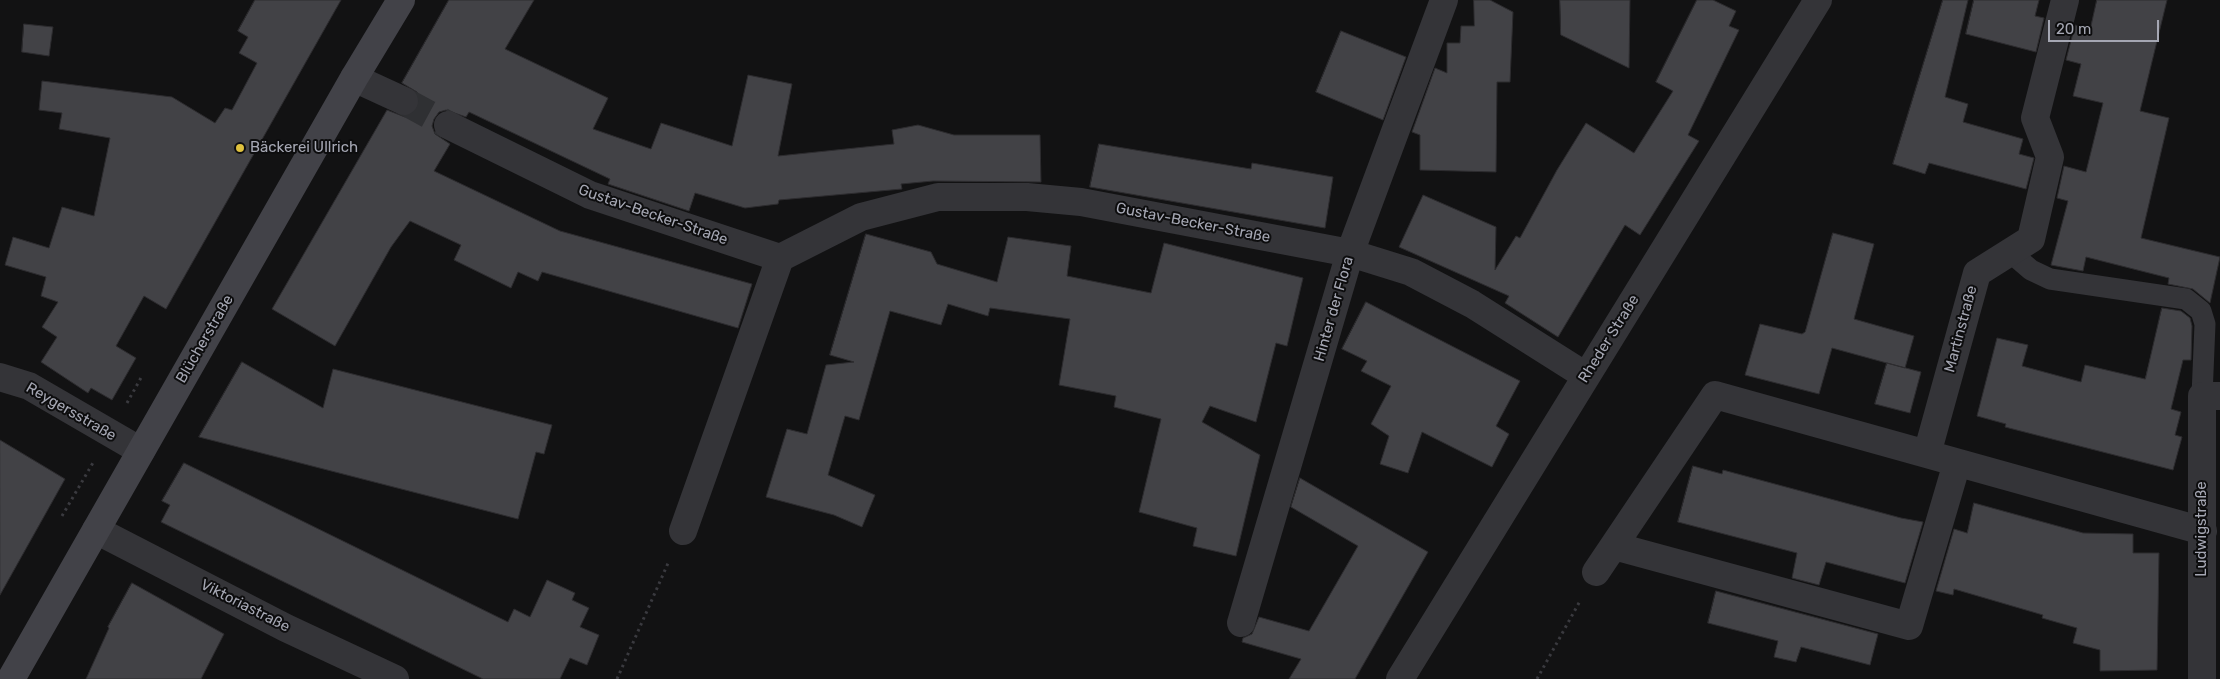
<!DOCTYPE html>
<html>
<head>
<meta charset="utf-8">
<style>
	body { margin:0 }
	#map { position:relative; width:2220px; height:679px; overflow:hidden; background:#121213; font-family:Rubik,sans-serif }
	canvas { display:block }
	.scale { position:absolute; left:2048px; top:20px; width:111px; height:22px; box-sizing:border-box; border:2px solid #a5a7b3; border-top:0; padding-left:6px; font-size:15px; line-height:18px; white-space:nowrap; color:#a5a7b3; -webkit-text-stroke:4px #0d0d0e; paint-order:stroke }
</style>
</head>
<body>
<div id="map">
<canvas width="2220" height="679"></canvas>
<div class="scale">20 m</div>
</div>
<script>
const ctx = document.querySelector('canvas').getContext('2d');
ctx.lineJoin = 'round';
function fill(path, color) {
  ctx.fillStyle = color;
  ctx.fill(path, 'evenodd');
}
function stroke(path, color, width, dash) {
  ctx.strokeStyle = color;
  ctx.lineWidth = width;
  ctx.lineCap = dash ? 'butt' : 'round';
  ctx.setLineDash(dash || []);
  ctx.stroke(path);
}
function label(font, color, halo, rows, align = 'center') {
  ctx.font = font + ' Rubik,sans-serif';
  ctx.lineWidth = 4;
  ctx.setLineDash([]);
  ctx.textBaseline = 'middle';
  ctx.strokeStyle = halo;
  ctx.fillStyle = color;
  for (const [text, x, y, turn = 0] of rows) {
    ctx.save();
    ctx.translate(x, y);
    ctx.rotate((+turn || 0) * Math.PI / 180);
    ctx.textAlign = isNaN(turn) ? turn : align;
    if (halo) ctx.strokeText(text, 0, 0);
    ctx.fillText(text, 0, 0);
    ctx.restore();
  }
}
const building = new Path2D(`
	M255 0H341L166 309 144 296 116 346 136 358 112 400 91 388 88 393 41 362 57 337 42 327 58 302 41 296 46 277 5 265 13 237 49 248 62 207 94 216 110 138 59 129 62 113 39 110 42 81 172 97 215 123 225 108 232 110 257 63 239 53 248 37 238 31Z
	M449 0H534L505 49 608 98 593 129 651 149 661 123 732 146 748 75 792 84 778 156 894 144 892 130 918 125 954 135H1040L1041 182 933 181 901 184 902 189 779 200 778 204 745 208 695 193 689 211 608 184 610 179 469 112 466 117 446 110 439 112 434 119 432 126 435 134 450 144 434 171 560 231 752 284 738 328 542 272 538 281 518 272 511 288 454 260 461 245 410 221 391 247 335 346 272 309 387 110 405 117 413 114 418 108 420 100 417 92 402 83Z
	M1474 0H1490L1513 12 1510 82H1497L1496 172 1420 170V135L1412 132 1435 68 1447 73V43H1460L1461 26H1474Z
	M1560 0H1630L1629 68 1561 35Z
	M1697 0H1713L1736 11 1729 26 1739 30 1688 135 1699 141 1640 235 1625 225 1558 337 1505 303 1509 296 1399 247 1423 195 1496 227 1495 270 1516 236 1520 238 1557 170 1586 123 1634 153 1673 91 1656 82Z
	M1943 0H1968L1945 97 1968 104 1963 122 2023 139 2019 154 2034 158 2026 189 1929 163 1925 174 1893 164Z
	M1974 0H2039L2035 16 2044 18 2036 52 1966 34Z
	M2097 0H2167L2140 111 2169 118 2141 238 2220 257 2210 303 2193 289 2168 284 2169 278 2086 257 2083 271 2051 265 2068 201 2057 198 2064 166 2086 172 2103 103 2073 96 2081 64 2066 60 2075 25 2090 29Z
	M24 24 53 27 49 56 22 52Z
	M1341 31 1406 57 1383 120 1316 92Z
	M1099 144 1251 169 1252 163 1333 177 1325 228 1090 187Z
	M1833 233 1874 244 1854 319 1914 336 1905 368 1832 348 1819 394 1745 375 1760 324 1802 334 1805 332Z
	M866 234 931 252 937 264 997 282 1008 237 1071 246 1067 276 1151 293 1164 243 1303 278 1287 346 1276 343 1256 422 1210 406 1202 422 1260 455 1236 556 1193 546 1197 528 1139 512 1161 419 1114 407 1116 396 1059 385 1070 319 990 308 988 316 948 304 941 325 890 311 859 420 845 416 828 475 875 495 862 527 834 515 766 497 787 429 807 434 826 365 854 362 830 355Z
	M1366 302 1520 381 1496 426 1509 434 1492 467 1422 432 1408 473 1380 464 1389 436 1371 424 1391 386 1361 371 1367 361 1342 349Z
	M2162 308 2181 311 2190 318 2192 326 2191 360H2183L2171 409 2181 412 2175 435 2182 437 2173 470 2005 427 2006 424 1977 416 1997 338 2028 345 2022 366 2081 382 2085 365 2145 379Z
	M242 362 323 408 333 369 552 425 544 454 536 452 518 519 199 437Z
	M1887 363 1921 372 1910 413 1875 404Z
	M0 440 65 479 0 595Z
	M184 463 508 622 514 609 530 617 547 580 575 593 572 600 589 608 580 627 599 635 587 665 570 658 560 679H483L161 522 170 505 162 501Z
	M1693 466 1722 474 1723 470 1901 518 1923 522 1905 583 1826 562 1819 585 1792 578 1797 553 1678 522Z
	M1300 478 1428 552 1355 679H1289L1301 659 1242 642 1243 638 1252 634 1259 617 1309 631 1358 546 1291 507Z
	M1974 503 2083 533 2133 534V553H2159L2157 670 2100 671V650L2073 643 2077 628 2042 618 2043 615 1954 589 1953 595 1936 591 1954 529 1967 533Z
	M132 583 224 634 201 679H86L109 628 108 627Z
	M1716 591 1878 634 1870 665 1801 647 1796 662 1774 657 1778 641 1708 623Z`);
const streetTunnel = new Path2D(`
	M404 101 448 125`);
const path = new Path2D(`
	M127 403 142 376
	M62 516 94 461
	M617 679 669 561
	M1537 679 1580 601`);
const lane = new Path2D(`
	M2010 252 2031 270 2050 279 2186 299 2201 311 2205 324 2202 396`);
const street = new Path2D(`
	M354 78 404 101
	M448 125 590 195 780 258 861 217 938 197H1027L1081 202 1350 253 1411 272 1472 304 1586 376
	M0 377 29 386 141 451
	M1927 454 1977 273 2031 239 2050 157 2035 118 2065 0
	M96 530 286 628 395 679
	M683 531 780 258
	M1614 546 1909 626 1957 463
	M1596 572 1715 395 2203 531
	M1241 623 1350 253 1444 0
	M1400 679 1818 0
	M2202 679V396H2220`);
const secondary = new Path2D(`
	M11 679 354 78 401 0`);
const markers = [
	[240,148,5,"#dfc13e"]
];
const poiNames = [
	["Bäckerei Ullrich",250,148]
];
const streetNames = [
	["Gustav-Becker-Straße",653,215,19],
	["Gustav-Becker-Straße",1193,223,11],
	["Hinter der Flora",1334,309,-74],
	["Martinstraße",1961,329,-75],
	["Blücherstraße",205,339,-60],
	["Rheder Straße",1609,339,-58],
	["Reygersstraße",71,412,30],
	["Ludwigstraße",2202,529,-90],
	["Viktoriastraße",245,606,27]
];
fill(building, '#424246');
stroke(building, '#2d2c2f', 1);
stroke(streetTunnel, '#2f3033', 28, [28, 14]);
stroke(path, '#3a3a3f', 3, [2.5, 4]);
stroke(lane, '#343438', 21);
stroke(street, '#343438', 28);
stroke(secondary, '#424248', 28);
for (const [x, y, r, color] of markers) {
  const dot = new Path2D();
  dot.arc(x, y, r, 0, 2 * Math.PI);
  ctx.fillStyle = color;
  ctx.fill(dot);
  stroke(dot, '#0d0d0e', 2);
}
label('15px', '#a5a7b3', '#0d0d0e', poiNames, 'left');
label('15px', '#a5a7b3', '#0d0d0e', streetNames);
</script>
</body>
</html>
